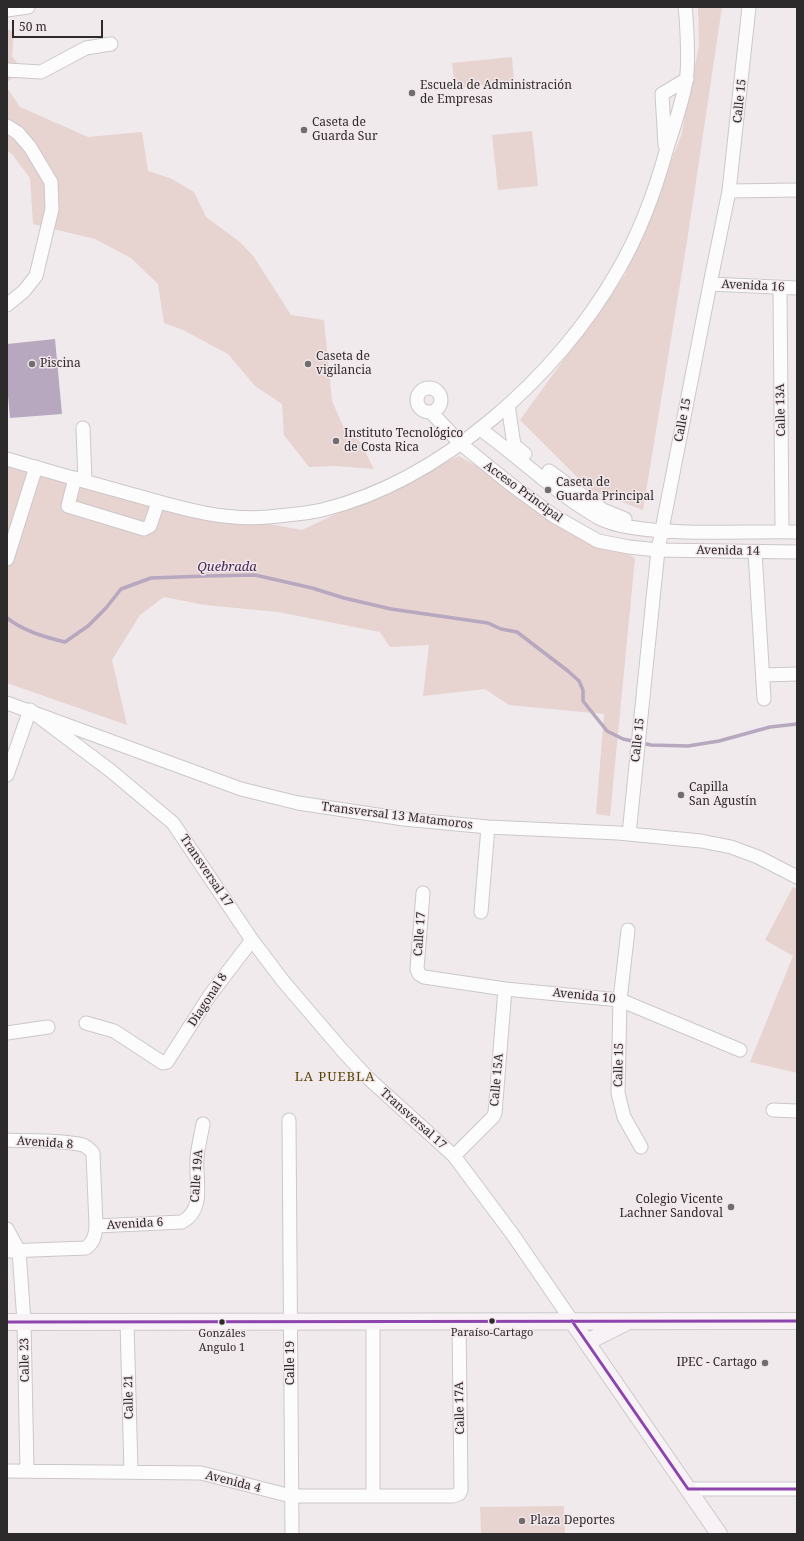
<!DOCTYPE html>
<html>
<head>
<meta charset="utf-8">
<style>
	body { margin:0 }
	#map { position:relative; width:804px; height:1541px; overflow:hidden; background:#f0eaed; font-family:"Noto Serif",serif }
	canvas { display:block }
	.frame { position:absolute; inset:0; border:8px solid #2d2a2b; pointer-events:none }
	.scale { position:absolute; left:12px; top:20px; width:91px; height:18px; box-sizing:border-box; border:2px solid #2d2a2b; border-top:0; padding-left:5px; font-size:12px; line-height:14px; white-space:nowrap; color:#2d2a2b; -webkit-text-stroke:3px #f2e8ec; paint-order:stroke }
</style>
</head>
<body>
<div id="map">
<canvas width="804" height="1541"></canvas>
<div class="frame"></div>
<div class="scale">50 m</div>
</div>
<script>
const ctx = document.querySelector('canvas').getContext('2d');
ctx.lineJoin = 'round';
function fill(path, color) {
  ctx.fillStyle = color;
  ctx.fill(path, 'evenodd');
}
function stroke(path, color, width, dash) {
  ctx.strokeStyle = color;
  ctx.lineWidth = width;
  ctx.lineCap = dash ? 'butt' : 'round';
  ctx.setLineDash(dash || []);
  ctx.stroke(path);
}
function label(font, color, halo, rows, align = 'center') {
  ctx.font = font + ' "Noto Serif",serif';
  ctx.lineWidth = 3;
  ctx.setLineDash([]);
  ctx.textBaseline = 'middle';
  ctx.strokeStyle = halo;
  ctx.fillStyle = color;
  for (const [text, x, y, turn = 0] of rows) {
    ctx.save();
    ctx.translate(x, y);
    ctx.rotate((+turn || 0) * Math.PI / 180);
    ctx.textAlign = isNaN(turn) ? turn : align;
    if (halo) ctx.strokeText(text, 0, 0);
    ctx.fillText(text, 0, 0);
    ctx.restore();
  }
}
const green = new Path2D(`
	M698 7H722L688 235 643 510 590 490 520 420 625 275 681 136 699 45Z
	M7 29 14 32 12 56 23 71 7 82Z
	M512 57 514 82 455 88 452 63Z
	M7 88 20 107 88 137 142 132 148 171 170 178 194 192 206 217 240 242 254 257 291 315 324 320 332 401 343 426 360 442 374 469 336 466 309 467 284 435 282 404 255 386 228 354 183 330 164 323 158 284 131 258 95 239 33 224 30 178 12 154 7 151Z
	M532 131 538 186 498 190 492 135Z
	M459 456 635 558 610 816 596 814 604 714 509 705 485 689 423 696 429 645 390 647 380 632 278 612 205 605 164 597 140 615 112 660 127 725 7 683V463L176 507 302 530Z
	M793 887 797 889V1073L750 1062 793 956 765 940Z
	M564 1506 565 1534H481L480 1507Z`);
const water = new Path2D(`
	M55 339 62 414 10 418 7 384V344Z`);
const stream = new Path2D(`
	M7 618C24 631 44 637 65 642L88 626 106 608 121 589 151 578 206 576 255 575 312 588 344 598 391 609 488 623 501 629 517 632 568 671 579 681 583 690V701L607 731 623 739 651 745 688 746 719 741 770 727 797 724`);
const minor = new Path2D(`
	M7 10 28 7
	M7 70 41 72 86 48 111 44
	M7 126 18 133 30 147 51 182 52 209 36 276 24 291 7 305
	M665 145 662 94 687 79
	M729 191 797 190
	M710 284 797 288
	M780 288 782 532
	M417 400a12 12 0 1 1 24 0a12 12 0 1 1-24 0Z
	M508 405 514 445 525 454
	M431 412 461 444 509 483 554 516 598 541 629 547 658 550 797 552
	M83 428 85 481
	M480 429C519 457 558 495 599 518 613 525 628 527 643 529 694 535 746 531 797 532
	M7 459C47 471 87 482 127 493 174 506 218 521 268 517 285 515 305 514 322 510 441 481 558 376 617 272 640 233 655 192 667 148 674 126 682 104 686 81 689 66 687 23 685 7
	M549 471 603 510 625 519
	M75 478 68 506 144 529 150 526 158 502
	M755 552 764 699
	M7 559 36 467
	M763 675 797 674
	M7 703 241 789 298 803 404 819 488 827 618 833 701 841 731 847 758 857 797 877
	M30 710 111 771 173 823 252 940 283 981 342 1050 368 1078 454 1156 513 1235 572 1321
	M7 775 30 710
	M629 834 658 550 710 284 729 191 749 7
	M423 893 417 969 419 974 424 977 505 989 620 1000 740 1050
	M481 912 488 827
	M628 930 620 1000 618 1093 624 1117 641 1147
	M86 1023 114 1031 163 1063 167 1062 210 995 252 940
	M7 1033 48 1027
	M773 1110 797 1111
	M289 1120 292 1534
	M7 1140C28 1141 64 1140 83 1145 88 1147 90 1150 93 1153L96 1226
	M454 1156 493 1117 495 1113 505 989
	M7 1229 19 1251 24 1322 27 1471
	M7 1251 86 1248C94 1242 95 1236 96 1226L182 1222C206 1209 195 1180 197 1158 198 1147 201 1135 203 1124
	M373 1321V1496
	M127 1322 131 1472
	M7 1471 201 1473 291 1496H453L459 1494 461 1490 459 1321
	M688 1489H797`);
const major = new Path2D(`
	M572 1321 719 1534
	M7 1322 797 1321
	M587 1342 625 1323`);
const bus1 = new Path2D(`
	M572 1321 688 1489H797
	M7 1322 797 1321`);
const markers = [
	[412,93,4,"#716d6f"],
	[304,130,4,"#716d6f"],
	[32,364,4,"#716d6f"],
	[308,364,4,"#716d6f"],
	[336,441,4,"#716d6f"],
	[548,490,4,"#716d6f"],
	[681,795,4,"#716d6f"],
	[731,1207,4,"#716d6f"],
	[492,1321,3.5,"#2d2a2b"],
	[222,1322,3.5,"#2d2a2b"],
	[765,1363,4,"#716d6f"],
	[522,1521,4,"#716d6f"]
];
const busNames = [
	["Paraíso-Cartago",492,1333],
	["Gonzáles",222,1334],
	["Angulo 1",222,1348]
];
const poiNames = [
	["Escuela de Administración",420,86],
	["de Empresas",420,100],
	["Caseta de",312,123],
	["Guarda Sur",312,137],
	["Caseta de",316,357],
	["vigilancia",316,371],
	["Piscina",40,364],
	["Instituto Tecnológico",344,434],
	["de Costa Rica",344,448],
	["Caseta de",556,483],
	["Guarda Principal",556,497],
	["Capilla",689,788],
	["San Agustín",689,802],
	["Colegio Vicente",723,1200,"right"],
	["Lachner Sandoval",723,1214,"right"],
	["IPEC - Cartago",757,1363,"right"],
	["Plaza Deportes",530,1521]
];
const streetNames = [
	["Calle 15",740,101,-84],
	["Avenida 16",753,286,3],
	["Calle 13A",781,410,-91],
	["Calle 15",683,420,-79],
	["Acceso Principal",523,492,36],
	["Avenida 14",728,551,1],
	["Calle 15",638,740,-84],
	["Transversal 13 Matamoros",397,816,7],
	["Transversal 17",206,871,56],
	["Calle 17",420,934,-86],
	["Avenida 10",584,996,6],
	["Diagonal 8",208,1000,-57],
	["Calle 15",619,1065,-89],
	["Calle 15A",497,1080,-85],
	["Transversal 17",413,1119,42],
	["Avenida 8",45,1143,4],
	["Calle 19A",197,1176,-86],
	["Avenida 6",135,1224,-3],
	["Calle 23",25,1360,-91],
	["Calle 19",291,1363,-90],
	["Calle 21",129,1397,-91],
	["Calle 17A",460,1408,-91],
	["Avenida 4",233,1482,14]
];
const waterNames = [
	["Quebrada",227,567]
];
const neighbourhoodNames = [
	["LA PUEBLA",335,1077]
];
fill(green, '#e7d3d0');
fill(water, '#b7a7bf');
stroke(stream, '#b7a7bf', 3.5);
stroke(minor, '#ccc7c9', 15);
stroke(major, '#cbc9ca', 18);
stroke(minor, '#fdfcfc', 13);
stroke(major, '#f8f2f6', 16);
stroke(bus1, '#8e44ad', 3);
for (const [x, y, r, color] of markers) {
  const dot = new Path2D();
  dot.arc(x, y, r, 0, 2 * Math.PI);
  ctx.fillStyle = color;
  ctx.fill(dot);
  stroke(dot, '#f2e8ec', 1.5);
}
label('11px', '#2d2a2b', '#f2e8ec', busNames);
label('12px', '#2d2a2b', '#f2e8ec', poiNames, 'left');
label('12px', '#2d2a2b', '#f2e8ec', streetNames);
label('italic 13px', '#462855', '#f2e8ec', waterNames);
ctx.letterSpacing = '1px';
label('13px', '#554502', '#f2e8ec', neighbourhoodNames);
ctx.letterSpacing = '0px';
</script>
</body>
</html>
